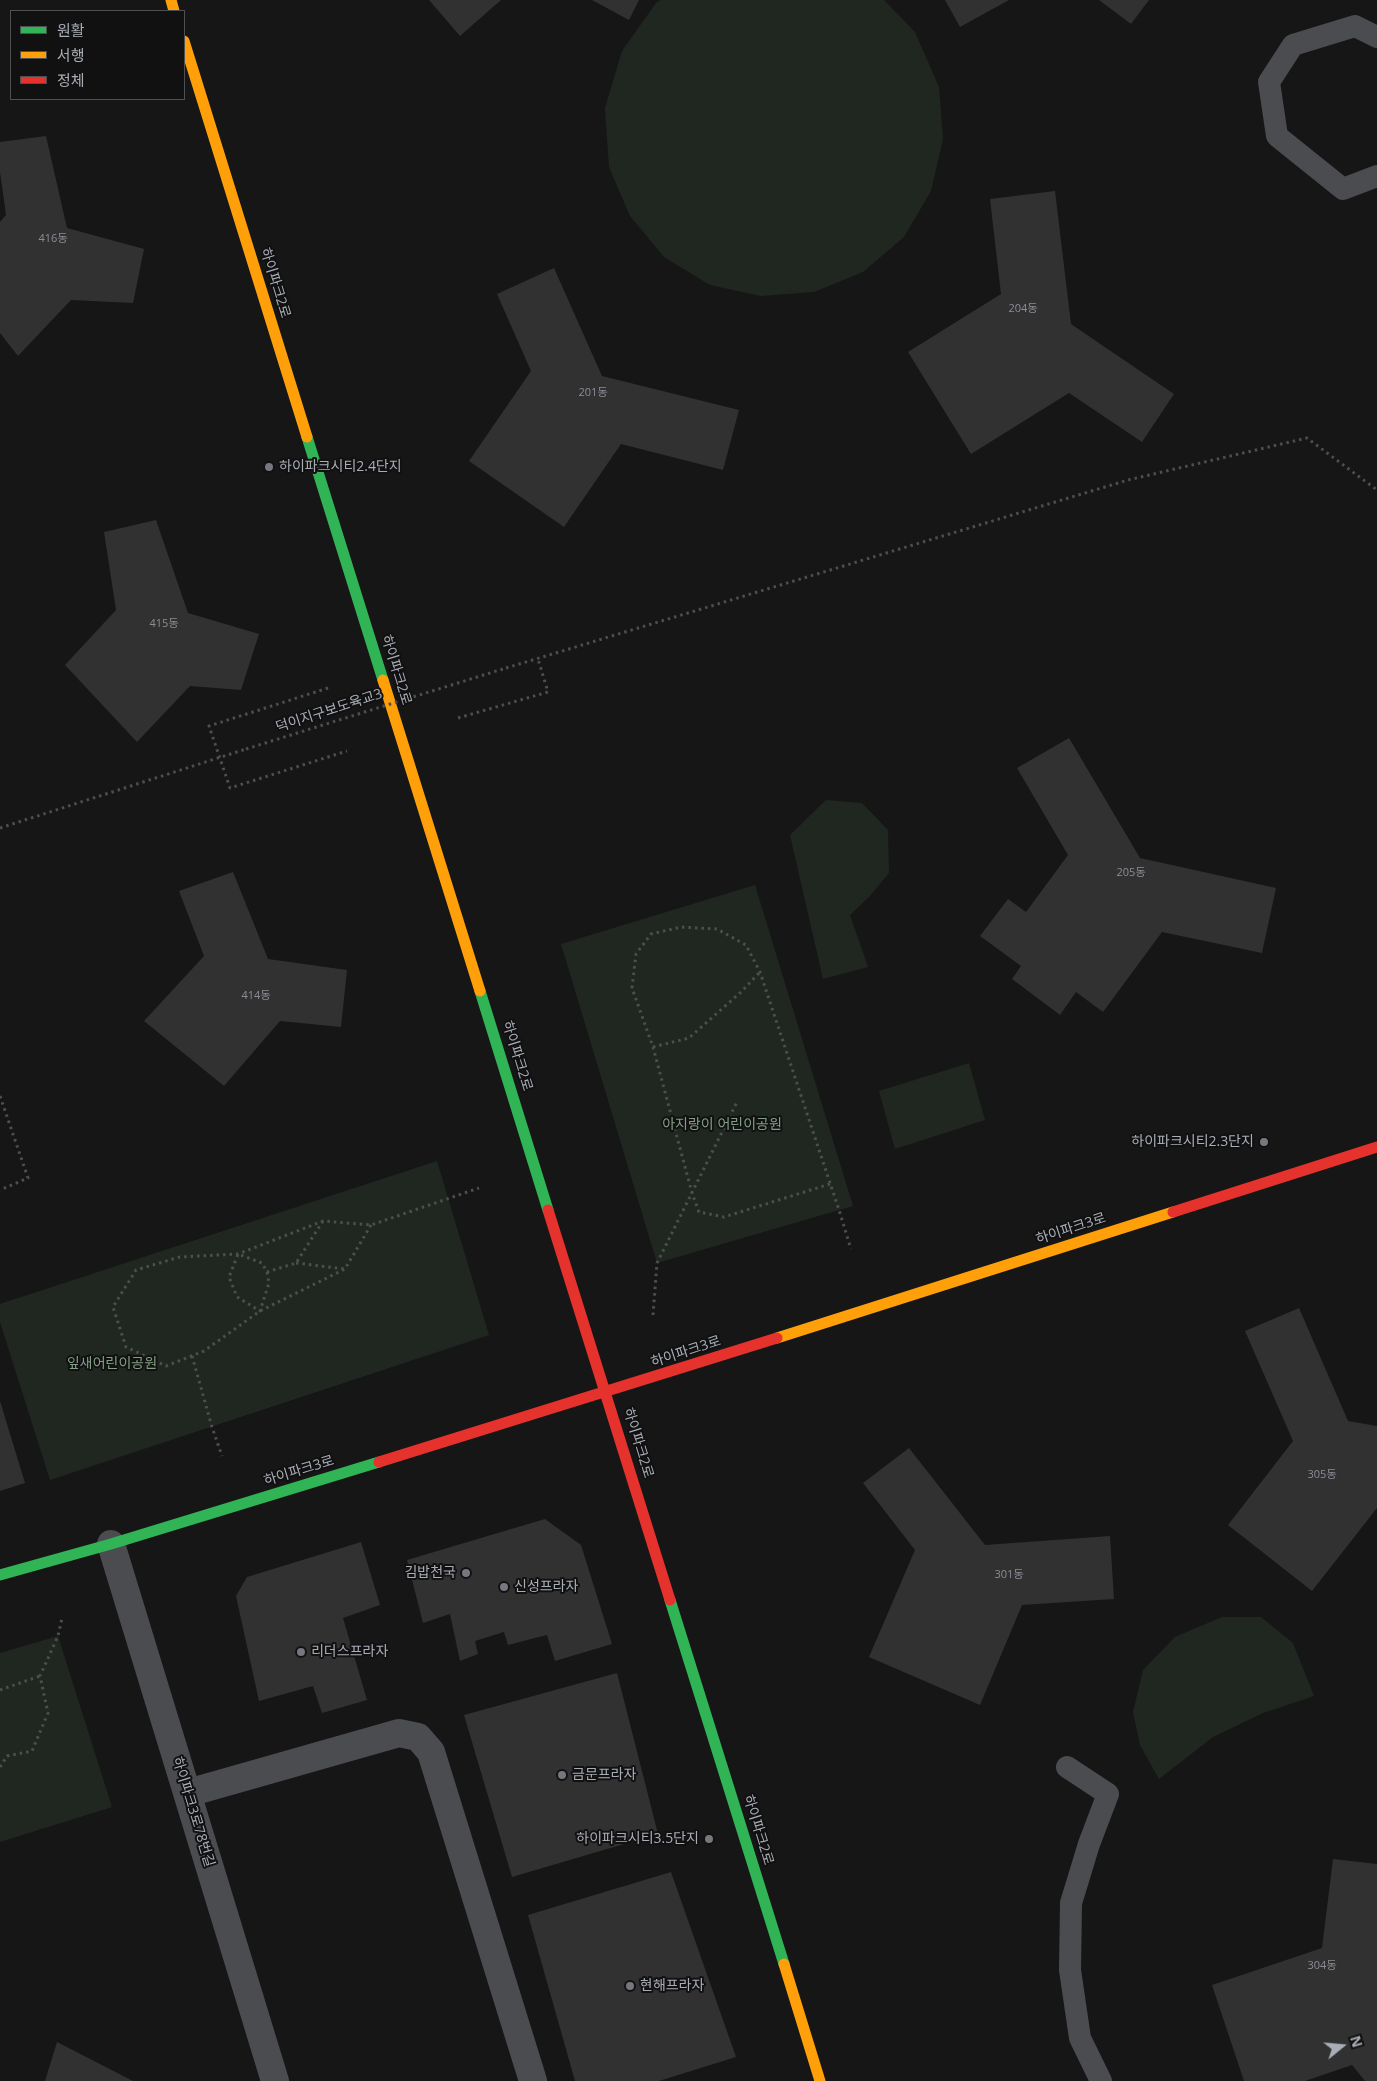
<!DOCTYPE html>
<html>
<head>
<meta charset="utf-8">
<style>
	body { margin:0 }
	#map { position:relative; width:1377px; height:2081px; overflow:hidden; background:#161617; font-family:"Open Sans","Noto Sans KR",sans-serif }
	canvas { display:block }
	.legend { position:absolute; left:10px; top:10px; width:175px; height:90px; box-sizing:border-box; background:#111112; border:1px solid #4e4f54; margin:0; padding:6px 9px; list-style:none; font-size:15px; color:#a9adb6 }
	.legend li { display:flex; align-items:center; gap:10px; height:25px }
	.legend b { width:25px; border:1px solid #4e4f54 }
	.north { position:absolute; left:1317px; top:2021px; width:50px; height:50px; -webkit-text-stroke:4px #111112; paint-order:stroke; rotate:73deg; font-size:14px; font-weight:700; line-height:20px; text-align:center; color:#a9adb6 }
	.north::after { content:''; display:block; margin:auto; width:18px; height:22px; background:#a9adb6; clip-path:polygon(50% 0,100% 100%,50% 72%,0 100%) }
</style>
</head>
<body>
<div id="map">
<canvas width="1377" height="2081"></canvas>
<ul class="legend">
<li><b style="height:6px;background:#30b455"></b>원활</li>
<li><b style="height:6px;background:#ff9f0a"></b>서행</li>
<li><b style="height:6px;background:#e5322d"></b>정체</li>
</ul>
<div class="north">N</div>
</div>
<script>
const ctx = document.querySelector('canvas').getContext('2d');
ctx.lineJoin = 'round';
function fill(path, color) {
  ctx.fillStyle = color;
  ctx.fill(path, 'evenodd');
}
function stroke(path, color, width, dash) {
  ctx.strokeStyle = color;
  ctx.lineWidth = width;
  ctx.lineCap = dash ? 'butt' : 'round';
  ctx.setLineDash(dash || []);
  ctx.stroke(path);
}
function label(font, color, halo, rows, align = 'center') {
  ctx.font = font + ' "Open Sans","Noto Sans KR",sans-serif';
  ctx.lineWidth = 4;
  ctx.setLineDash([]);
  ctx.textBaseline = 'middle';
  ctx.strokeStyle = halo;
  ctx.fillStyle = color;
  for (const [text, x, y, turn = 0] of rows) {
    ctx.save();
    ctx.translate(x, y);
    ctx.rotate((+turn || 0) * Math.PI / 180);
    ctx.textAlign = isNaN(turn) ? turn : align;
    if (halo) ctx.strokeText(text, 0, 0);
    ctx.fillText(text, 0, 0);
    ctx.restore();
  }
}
const green = new Path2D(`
	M661 0H884L915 32 939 87 943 139 931 191 904 237 863 272 814 292 761 296 710 285 664 257 630 216 609 167 605 108 622 51 656 3Z
	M826 800 862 803 888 830 889 873 869 897 850 915 868 967 823 979 790 835Z
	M755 885 853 1206 657 1263 561 944Z
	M969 1063 985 1120 895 1149 879 1091Z
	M437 1161 489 1335 50 1480 0 1322V1304Z
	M1222 1617H1261L1293 1643 1314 1696 1263 1713 1213 1737 1159 1779 1140 1745 1133 1712 1143 1670 1175 1637Z
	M58 1636 112 1807 0 1842V1653Z`);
const building = new Path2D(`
	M429 0H501L460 36Z
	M592 0H639L629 20Z
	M945 0H1009L960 27Z
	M1099 0H1149L1131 24Z
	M46 136 67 228 144 249 133 303 71 300 18 356 0 333V222L6 215 0 172V142Z
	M1055 191 1071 324 1174 394 1142 442 1069 393 971 454 908 352 1001 294 990 199Z
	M554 268 602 376 739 410 723 470 621 444 564 527 469 461 531 371 497 294Z
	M156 520 188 613 259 634 241 690 190 686 137 742 65 665 116 610 104 532Z
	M1069 738 1140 858 1276 888 1262 953 1162 932 1103 1012 1076 992 1060 1015 1012 979 1021 966 980 936 1008 899 1026 912 1068 855 1017 768Z
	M233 872 268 959 347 970 341 1027 280 1021 224 1086 144 1021 204 956 179 891Z
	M1299 1308 1348 1421 1377 1426V1508L1312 1591 1228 1525 1293 1441 1245 1331Z
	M0 1401 25 1483 0 1491Z
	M909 1448 985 1545 1110 1536 1114 1599 1022 1605 980 1705 869 1657 915 1550 863 1483Z
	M545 1519 581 1545 612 1644 555 1661 547 1635 508 1645 504 1632 475 1641 478 1654 460 1661 450 1614 423 1623 407 1560Z
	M361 1542 380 1605 343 1618 367 1700 322 1713 313 1686 259 1701 236 1596 247 1577Z
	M617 1673 658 1834 512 1877 464 1715Z
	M1333 1859 1377 1864V2081H1365L1352 2065 1305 2081H1244L1212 1985 1322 1948Z
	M671 1872 736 2057 659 2081H575L528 1915Z
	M57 2042 133 2081H45Z`);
const path = new Path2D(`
	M506 668 1128 480 1307 438 1377 490
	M328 688 209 726 230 788 347 751
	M458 718 548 692 538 659
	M0 828 246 749
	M653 1047 689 1038 741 992 760 972
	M0 1096 28 1178 0 1190
	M830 1184 724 1217 699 1212 692 1193 653 1047 632 988 636 954 651 934 681 927 717 929 746 945 760 972 839 1210 851 1249
	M371 1225 345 1269 260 1311 204 1351 166 1366 126 1347 113 1307 136 1270 180 1257 238 1254 323 1221 371 1225 479 1188
	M296 1263 345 1269
	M267 1272 269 1283 260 1311 237 1297 229 1277 238 1254 262 1263 267 1272 296 1263 323 1221
	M653 1315 657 1263 737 1102
	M192 1356 212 1427 222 1456
	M0 1690 40 1676
	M0 1767 7 1756 32 1751 48 1713 40 1676 58 1636 62 1618`);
const lane = new Path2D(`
	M1377 37 1355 26 1293 45 1269 82 1277 136 1343 189 1377 176
	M1067 1767 1108 1794 1089 1844 1071 1903 1070 1970 1080 2038 1101 2081`);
const street = new Path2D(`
	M111 1544 275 2081
	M188 1793 399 1733 418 1737 431 1752 533 2081`);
const fast = new Path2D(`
	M307 437 383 680
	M480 991 548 1210
	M0 1575 111 1544 379 1462
	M670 1600 784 1964`);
const slow = new Path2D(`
	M171 0 174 11
	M184 41 307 437
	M383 680 480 991
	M777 1338 1173 1212
	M784 1964 820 2081`);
const jam = new Path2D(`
	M548 1210 670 1600
	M1173 1212 1377 1147
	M379 1462 777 1338`);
const pathBridge = new Path2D(`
	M246 749 506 668`);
const markers = [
	[269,467,5,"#76787e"],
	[1264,1142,5,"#76787e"],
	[466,1573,5,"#76787e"],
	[504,1587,5,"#76787e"],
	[301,1652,5,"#76787e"],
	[562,1775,5,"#76787e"],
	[709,1839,5,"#76787e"],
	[630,1986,5,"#76787e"]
];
const numberNames = [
	["416동",53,239],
	["204동",1023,309],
	["201동",593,393],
	["415동",164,624],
	["205동",1131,873],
	["414동",256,996],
	["305동",1322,1475],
	["301동",1009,1575],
	["304동",1322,1966]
];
const streetNames = [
	["하이파크2로",275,283,73],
	["하이파크2로",396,670,73],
	["덕이지구보도육교3",329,711,-18],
	["하이파크2로",517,1056,73],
	["하이파크3로",1071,1229,-18],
	["하이파크3로",686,1352,-18],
	["하이파크2로",638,1443,73],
	["하이파크3로",299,1471,-17],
	["하이파크3로78번길",193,1812,73],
	["하이파크2로",758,1830,73]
];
const poiNames = [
	["하이파크시티2.4단지",279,467],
	["하이파크시티2.3단지",1254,1142,"right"],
	["김밥천국",456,1573,"right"],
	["신성프라자",514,1587],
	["리더스프라자",311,1652],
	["금문프라자",572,1775],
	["하이파크시티3.5단지",699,1839,"right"],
	["현해프라자",640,1986]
];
const parkNames = [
	["아지랑이 어린이공원",722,1125],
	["잎새어린이공원",112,1364]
];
fill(green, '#202721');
fill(building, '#313132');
stroke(path, '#4c4e50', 3, [2.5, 4]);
stroke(lane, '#4b4c4f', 22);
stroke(street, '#4b4c4f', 28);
stroke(fast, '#30b455', 11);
stroke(slow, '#ff9f0a', 11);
stroke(jam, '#e5322d', 11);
stroke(pathBridge, '#4c4e50', 3, [2.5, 4]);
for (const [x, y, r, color] of markers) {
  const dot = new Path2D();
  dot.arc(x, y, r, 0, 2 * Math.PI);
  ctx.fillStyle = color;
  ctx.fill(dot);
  stroke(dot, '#111112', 2);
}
label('11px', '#8b8e95', null, numberNames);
label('14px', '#a9adb6', '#111112', streetNames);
label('14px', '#a9adb6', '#111112', poiNames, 'left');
label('14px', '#829f85', '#111112', parkNames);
</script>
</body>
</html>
